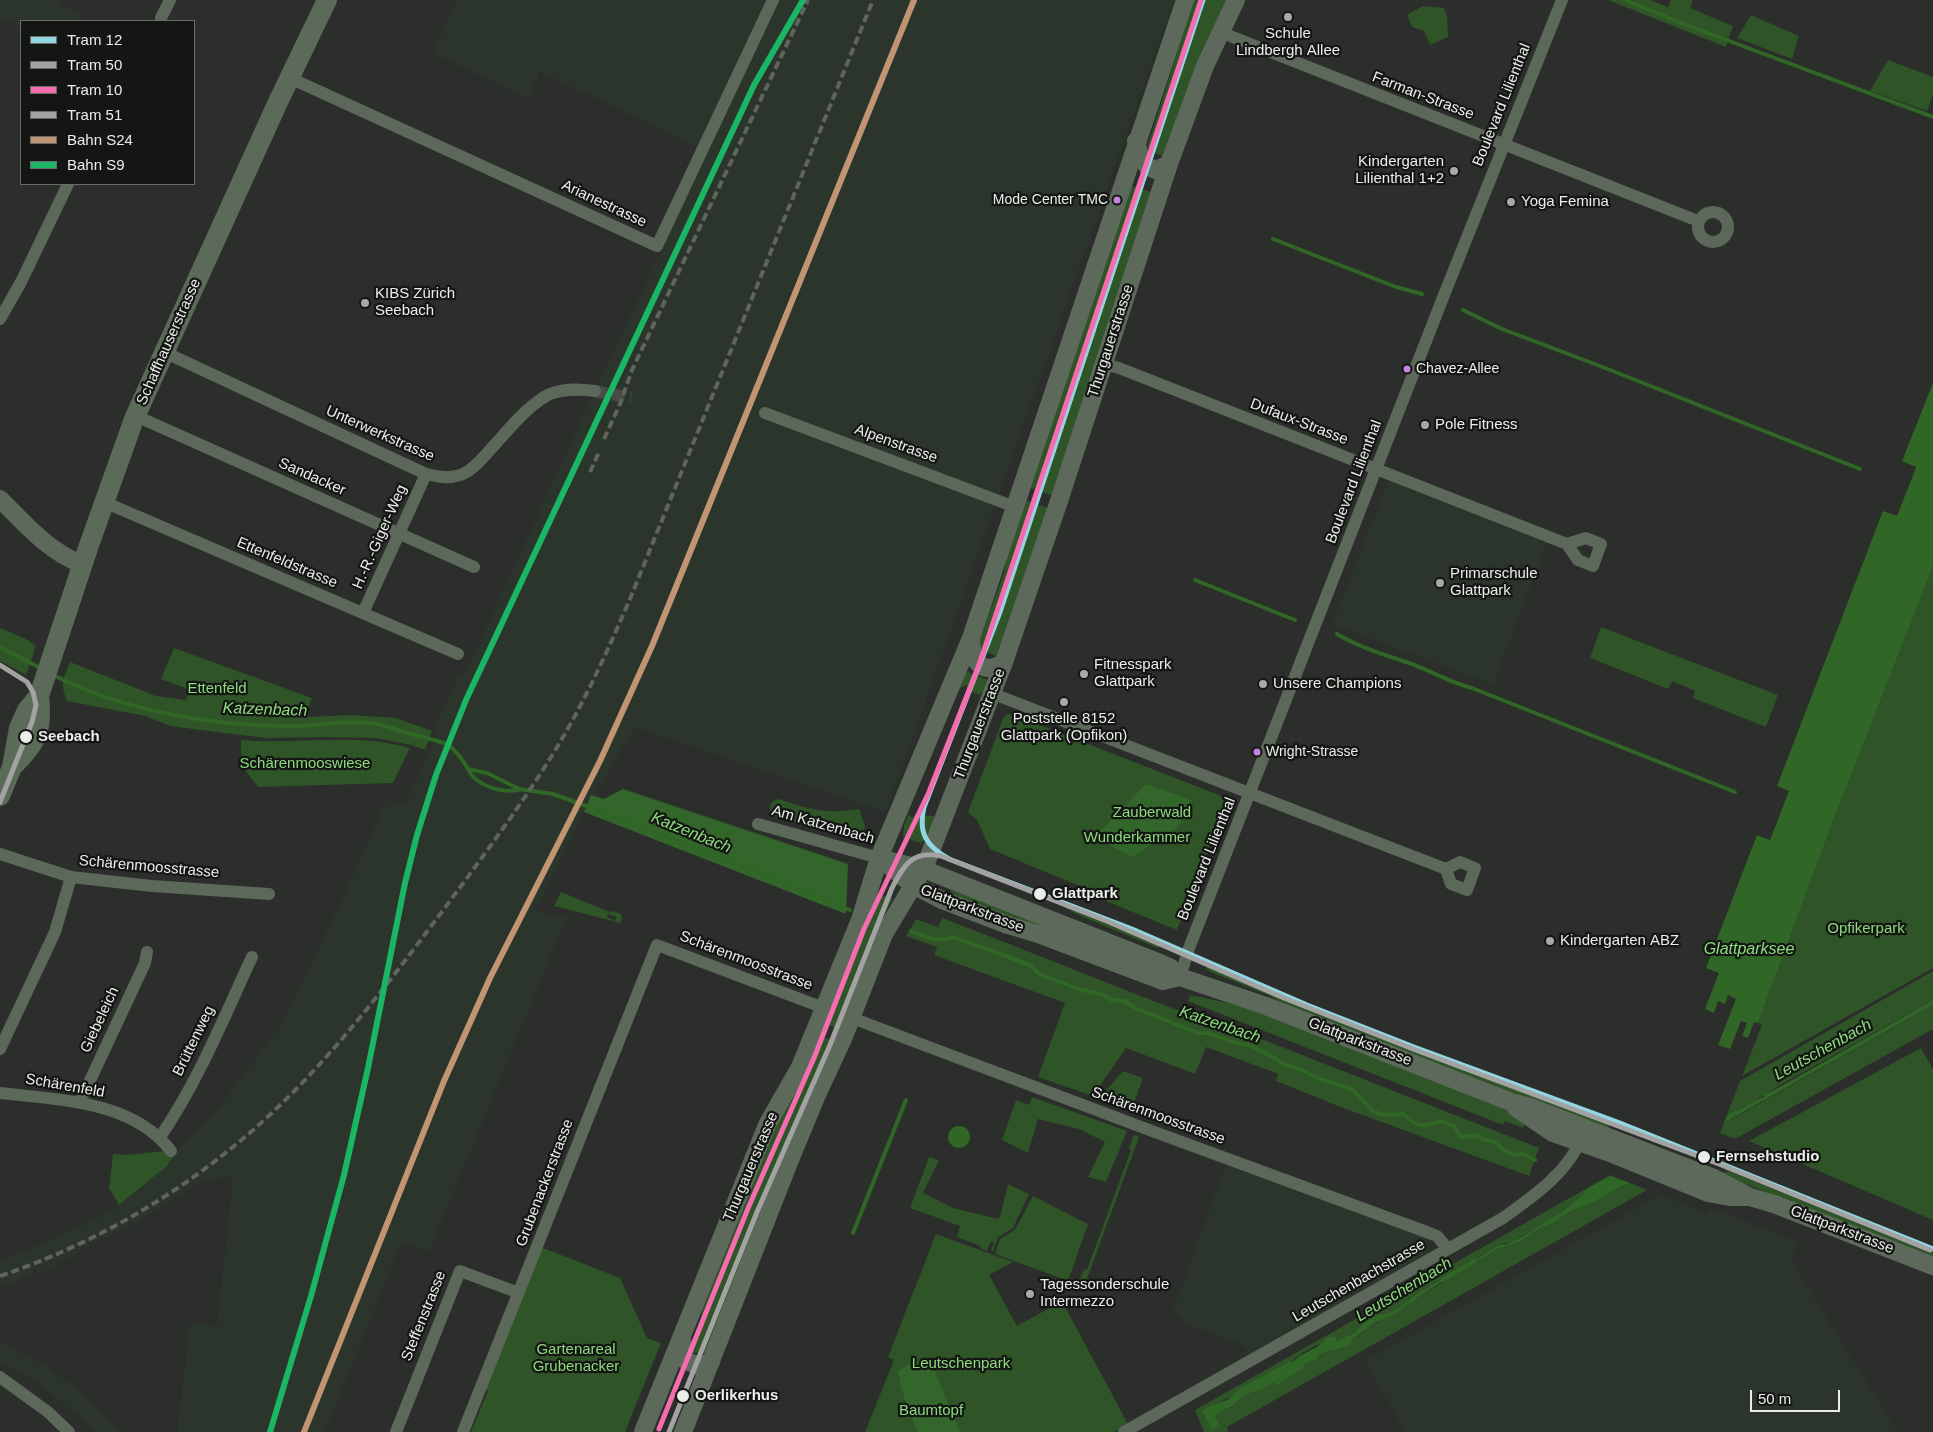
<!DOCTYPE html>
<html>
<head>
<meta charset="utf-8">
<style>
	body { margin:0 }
	#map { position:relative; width:1933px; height:1432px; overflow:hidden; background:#2b2e2a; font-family:Arial,sans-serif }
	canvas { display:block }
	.legend { position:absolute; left:20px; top:20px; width:175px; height:165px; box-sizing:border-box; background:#141613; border:1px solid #6a6c69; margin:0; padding:6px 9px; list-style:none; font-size:15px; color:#eaede9 }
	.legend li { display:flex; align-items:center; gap:10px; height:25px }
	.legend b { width:25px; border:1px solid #6a6c69 }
	.scale { position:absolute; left:1750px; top:1390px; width:90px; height:22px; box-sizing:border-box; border:2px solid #eaede9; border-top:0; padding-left:6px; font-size:15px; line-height:18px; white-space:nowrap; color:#eaede9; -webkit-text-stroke:4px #141613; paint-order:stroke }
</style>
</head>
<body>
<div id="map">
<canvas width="1933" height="1432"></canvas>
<ul class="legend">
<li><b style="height:6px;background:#92d6e3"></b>Tram 12</li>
<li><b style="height:6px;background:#a2a2a2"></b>Tram 50</li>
<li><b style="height:6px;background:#f56daf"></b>Tram 10</li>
<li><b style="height:6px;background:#a2a2a2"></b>Tram 51</li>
<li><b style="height:6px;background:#c19473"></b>Bahn S24</li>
<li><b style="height:6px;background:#1ab565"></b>Bahn S9</li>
</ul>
<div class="scale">50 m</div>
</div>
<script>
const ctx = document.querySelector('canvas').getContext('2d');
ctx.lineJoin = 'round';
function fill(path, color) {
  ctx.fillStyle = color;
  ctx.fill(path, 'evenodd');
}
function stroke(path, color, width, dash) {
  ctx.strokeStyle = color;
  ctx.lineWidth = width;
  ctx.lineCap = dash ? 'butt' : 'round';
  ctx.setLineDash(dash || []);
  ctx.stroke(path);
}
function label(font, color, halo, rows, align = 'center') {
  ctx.font = font + ' Arial,sans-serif';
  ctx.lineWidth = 4.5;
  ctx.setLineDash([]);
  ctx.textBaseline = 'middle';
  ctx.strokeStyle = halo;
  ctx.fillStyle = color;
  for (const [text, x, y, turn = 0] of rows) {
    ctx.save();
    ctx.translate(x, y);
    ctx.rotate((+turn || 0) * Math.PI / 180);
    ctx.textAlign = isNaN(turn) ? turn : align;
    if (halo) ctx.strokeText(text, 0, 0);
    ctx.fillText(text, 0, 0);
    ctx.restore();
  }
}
const built = new Path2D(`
	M0 0H60L58 4 82 14 79 21H21V26L0 17Z
	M457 0H769L698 147 540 72 528 99 433 53Z
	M779 0H1174L886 813 635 727 584 812 539 904H535L532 910 567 917 429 1252 402 1242 325 1432H177L190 1323 217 1326 233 1178 227 1177 197 1184 133 1225 91 1245 42 1273 34 1270 31 1273 20 1280 0 1288V1260L49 1241 114 1210 167 1166 178 1150 213 1115 281 1025 340 904 386 800 405 804 437 736 433 733 444 706 459 675 464 676 583 416Z
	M1389 480 1547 543 1493 685 1332 624Z
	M1226 1164 1422 1236 1428 1245 1429 1253 1250 1355 1245 1346 1186 1324 1178 1315 1172 1313Z
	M1654 1192 1706 1213 1709 1207 1798 1242 1791 1260 1898 1432H1405L1365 1361 1656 1197Z
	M0 1342 41 1363 57 1374 81 1392 103 1413 118 1432H94L73 1412 41 1385 0 1362Z`);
const green = new Path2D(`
	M1190 0H1228L1166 157 1148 151V144L1180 44Z
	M1608 0H1650L1668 7 1671 0H1693L1690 8 1733 26 1726 47Z
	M1423 6 1444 8 1447 16 1448 37 1430 45 1424 31 1412 27 1407 15Z
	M1751 15 1799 36 1792 59 1737 38Z
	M1888 60 1933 77V93L1927 111 1870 91Z
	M1129 185 1154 193 1053 496 1028 487Z
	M1024 500 1049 508 999 657 978 649 979 641 1004 573 1008 549Z
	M1933 567V968L1742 1076 1762 1025 1758 1023 1835 816Z
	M1601 627 1778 695 1766 727 1693 698 1695 691 1672 681 1668 689 1590 658Z
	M0 628 26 639 36 646 26 675 0 661Z
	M174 648 312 698 305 717 351 715 396 718 432 731 425 750 411 745 376 738 321 737 266 738 224 733 170 726 145 716 67 701C60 683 63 680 70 662L156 696 186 700 190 690 161 679Z
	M963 670 990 681 980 695 967 690V685L961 688 956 686Z
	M1011 714 1219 795 1224 801 1225 810 1177 930 1091 895 1092 891 990 849 977 820 968 812 1003 719 1006 715Z
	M241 740C296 745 355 732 410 748L393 783 258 787 241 765Z
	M779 799C811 810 825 814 859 809L865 826 861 840 774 816 770 811C769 804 773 800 779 799Z
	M909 814 912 818 915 815 934 816 935 819 927 838 921 843 903 837 904 825Z
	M951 889 1152 964 977 907 950 893Z
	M561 892 610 912 611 911 621 914 622 919 620 924 615 922 616 917 608 914 607 917 614 920 613 921 554 906Z
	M875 892 893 899 877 927 867 952 861 979 841 1030 824 1023Z
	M1062 906 1159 944 1158 948 1076 914Z
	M942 918C1022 948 1100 981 1180 1011L1184 1012 1185 1009 1539 1148 1529 1176 1338 1106 1276 1081 1278 1074 1206 1047 1195 1074 1126 1048 1093 1096 1038 1077 1065 1003 934 955 937 947 906 936 916 919 938 927Z
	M1206 965C1338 1025 1476 1074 1613 1124L1608 1125 1611 1130 1610 1132 1289 1007 1270 996 1211 972 1207 970Z
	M1933 971V1000L1782 1084 1747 1106 1728 1114 1725 1123 1933 1005V1029L1735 1139 1720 1133 1740 1081Z
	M1190 995 1229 1003 1337 1039 1503 1106 1525 1122 1523 1128 1505 1121 1503 1125 1188 1001Z
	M819 1035 835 1042 708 1352 688 1353 700 1321 703 1303 761 1153Z
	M1921 1048 1933 1069V1220L1749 1141Z
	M1123 1071 1143 1078 1131 1111 1102 1101 1101 1098 1102 1095Z
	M1032 1097 1127 1131 1106 1182 1088 1177 1105 1142 1079 1129 1038 1119 1028 1153 1002 1140 1016 1100 1029 1105Z
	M1134 1135 1139 1137 1085 1284H1078L1084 1269 1087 1270 1131 1150 1129 1148Z
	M166 1151 173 1157 167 1166 119 1205 109 1188 113 1154 126 1155Z
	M929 1157 939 1160 923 1193 953 1208 998 1219 1000 1217 1008 1184 1029 1194 1013 1228 998 1237 993 1251H991L994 1242 991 1241 987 1251 980 1248 981 1246 957 1237 960 1226 910 1208Z
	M1724 1169 1933 1253V1257L1722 1175V1173L1728 1172Z
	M1610 1175 1647 1190 1227 1427 1228 1432H1204L1195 1410ZM1625 1186 1616 1189 1591 1204 1569 1212 1554 1223 1539 1229 1520 1242 1500 1248 1475 1262 1476 1259 1498 1245 1511 1242 1551 1220 1585 1194ZM1445 1277 1446 1280 1417 1298 1414 1303 1409 1302 1352 1339 1348 1346 1323 1353 1321 1356 1305 1364 1303 1369C1296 1372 1286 1380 1279 1385L1273 1383 1263 1389 1245 1395 1231 1407 1219 1412 1215 1415 1219 1426 1202 1411C1233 1398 1259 1378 1288 1362 1294 1361 1294 1359 1298 1356 1308 1348 1323 1342 1335 1340L1337 1342 1354 1333 1366 1321 1378 1315 1385 1314 1399 1308 1412 1297Z
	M1033 1196 1088 1224 1068 1281 995 1254 1000 1239 1015 1230Z
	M936 1234 1013 1262 989 1275 1017 1326 1062 1301 1128 1424 1114 1432H865L894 1360 888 1357Z
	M541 1247 620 1278 647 1338 661 1343 625 1432H471L488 1391 484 1389Z`);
const forest = new Path2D(`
	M1146 784 1191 800 1178 827 1133 857 1094 838Z
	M623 789 848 864 846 914 584 812 591 795 604 799Z
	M925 1359 931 1361 960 1432H917L901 1388 898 1371 910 1364Z`);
const water = new Path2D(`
	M1933 383V567L1835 816 1758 1023 1754 1022 1748 1038 1742 1036 1747 1023 1741 1021 1730 1049 1718 1045 1736 999 1728 995 1725 1004 1718 1001 1714 1013 1705 1009 1719 973 1706 968 1757 835 1770 840 1789 791 1777 786 1883 511 1897 516 1914 473 1916 467 1902 461Z
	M1933 1000V1005C1863 1044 1793 1084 1724 1123L1728 1114 1747 1106 1748 1104 1764 1097V1095L1778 1088Z
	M948 1137a11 11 0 1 1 22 0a11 11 0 1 1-22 0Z
	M1610 1176 1630 1183 1616 1189 1591 1204 1569 1212 1554 1223 1539 1229 1520 1242 1500 1248 1483 1258 1475 1261 1472 1264 1470 1261 1475 1260 1498 1245 1507 1244 1523 1236 1562 1212 1584 1194 1585 1190Z
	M1445 1277 1446 1279 1417 1298 1414 1303H1409L1395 1314 1377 1322 1352 1339 1349 1346 1323 1353 1315 1360 1305 1364 1303 1369C1296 1372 1286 1380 1279 1385L1273 1383 1263 1389 1245 1395 1231 1407 1219 1412 1215 1416 1220 1426 1211 1429 1202 1411 1210 1406 1227 1400 1241 1388 1288 1362 1294 1361 1299 1356 1317 1347 1327 1338 1335 1336 1337 1341 1354 1333 1366 1321 1378 1315 1385 1314 1399 1308 1412 1297Z`);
const stream = new Path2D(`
	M1625 0 1689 26 1933 117
	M1273 239 1396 287 1422 294
	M1463 310 1502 329 1600 366 1860 469
	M1195 580 1295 620
	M1337 634C1359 647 1382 654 1406 662 1428 669 1448 682 1472 688L1735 792
	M0 647 42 669
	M53 675C102 700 157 714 212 721 241 725 270 726 299 726 322 725 347 720 371 723 386 725 400 731 414 735 445 743 451 740 468 769L487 773 519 789 553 794 633 823 688 846 740 864 850 910
	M468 769C476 786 501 793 518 790
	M911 931C926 937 937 943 953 937L1030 965 1039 974 1081 990 1101 994 1112 1000 1125 1001 1135 1008 1198 1033H1208L1239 1044 1249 1045 1275 1058 1283 1064 1302 1070 1322 1080 1352 1089 1374 1112 1386 1115 1404 1114C1417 1129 1425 1126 1442 1121L1455 1127 1461 1137 1478 1135 1483 1140 1495 1142 1504 1150 1515 1155 1523 1154 1535 1160
	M853 1233 906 1100
	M1442 1280 1475 1261`);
const streetTunnel = new Path2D(`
	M595 391 631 398`);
const street = new Path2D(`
	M161 18 170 0
	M1220 32 1698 221
	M290 78 657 246 773 0
	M1698 227a15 15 0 1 1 30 0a15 15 0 1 1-30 0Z
	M0 319 21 282 68 184
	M164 352 426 474C436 476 446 479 456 476 469 474 480 461 489 451 505 434 528 404 550 394 565 388 580 389 595 391
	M1104 364 1119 368 1567 544 1578 560 1593 566 1601 544 1586 538 1567 544
	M765 413 1015 507
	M136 416 474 567
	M104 502 458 654
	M363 613 426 474
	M991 693 1446 869 1460 862 1475 868 1467 890 1451 884 1446 869
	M758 824 879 858
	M0 854 71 877 152 886 269 894
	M1180 977 1189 948 1444 295 1562 0
	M852 1018 1152 1131 1424 1231 1437 1236 1448 1249
	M0 1049 55 932 71 877
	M0 1093C58 1100 132 1100 171 1151
	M80 1102 145 963 147 952
	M160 1137C198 1082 224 1017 252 957
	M0 1377 48 1412 69 1432
	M396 1432 460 1271 519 1293
	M463 1432 657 945 824 1008
	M1124 1432 1503 1218C1534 1196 1569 1172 1583 1135`);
const secondary = new Path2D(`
	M1136 141 1140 156 1148 167 1156 170 1169 164
	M0 499C24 523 50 553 82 564
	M971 638C971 659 981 678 1004 662
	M879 858 923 869 1158 962 1171 968 1180 977 1266 1006 1511 1102 1530 1107 1714 1178 1750 1197 1774 1204 1933 1266
	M884 862 913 885 942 900 1008 925 1041 935 1163 981 1180 977
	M1516 1108 1553 1133 1610 1153 1708 1193 1730 1197H1748
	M682 1338 683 1354 685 1360 698 1366 711 1362
	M643 1432 768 1123 800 1067 860 920 879 858 971 638 1185 0
	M683 1432 790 1160 816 1097 843 1039 884 934 923 869 929 856 1004 662 1058 504 1169 164 1205 66 1236 0`);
const primary = new Path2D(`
	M12 767C37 743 43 731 39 696
	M0 796 12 767 19 728 27 710 39 696 88 548 134 419 278 102 327 0`);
const rail = new Path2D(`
	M604 439 620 404 632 370 808 0
	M590 472 599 452
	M0 1276C103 1241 197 1184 275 1110 337 1051 390 981 441 913 481 859 521 806 556 749 585 701 608 650 630 599L873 0`);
const rail1 = new Path2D(`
	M304 1432 444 1081 490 978 600 761 652 646 914 0`);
const rail2 = new Path2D(`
	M270 1432 311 1296 344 1175 368 1068 405 883 417 835 436 775 466 700 754 85 803 0`);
const tram1 = new Path2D(`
	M1203 0 1000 612 924 807C918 833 926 846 949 859L1132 929 1307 1005 1414 1047 1620 1123 1933 1249`);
const tram2 = new Path2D(`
	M669 1432 757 1212 830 1045 892 888C904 865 912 850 941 856L1109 922 1284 998 1413 1049 1719 1164 1930 1250`);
const tram3 = new Path2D(`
	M659 1429 749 1206 814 1058 864 929 929 792 979 665 1201 0`);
const tram4 = new Path2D(`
	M0 665 27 682 33 692 36 705 32 722 0 802`);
const markers = [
	[1288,17,5,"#a7aaa6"],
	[1454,171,5,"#a7aaa6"],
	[1117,200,4.5,"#c483df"],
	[1511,202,5,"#a7aaa6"],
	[365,303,5,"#a7aaa6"],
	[1407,369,4.5,"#c483df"],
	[1425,425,5,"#a7aaa6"],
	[1440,583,5,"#a7aaa6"],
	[1084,674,5,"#a7aaa6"],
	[1263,684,5,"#a7aaa6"],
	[1064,702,5,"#a7aaa6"],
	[26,737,7,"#eaede9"],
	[1257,752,4.5,"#c483df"],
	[1040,894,7,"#eaede9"],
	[1550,941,5,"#a7aaa6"],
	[1704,1157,7,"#eaede9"],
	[1030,1294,5,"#a7aaa6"],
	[683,1396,7,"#eaede9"]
];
const busNames = [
	["Mode Center TMC",1108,200,"right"],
	["Chavez-Allee",1416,369],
	["Wright-Strasse",1266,752]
];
const poiNames = [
	["Schule",1288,34,"center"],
	["Lindbergh Allee",1288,51,"center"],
	["Kindergarten",1444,162,"right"],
	["Lilienthal 1+2",1444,179,"right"],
	["Yoga Femina",1521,202],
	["KIBS Zürich",375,294],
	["Seebach",375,311],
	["Pole Fitness",1435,425],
	["Primarschule",1450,574],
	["Glattpark",1450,591],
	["Fitnesspark",1094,665],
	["Glattpark",1094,682],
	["Unsere Champions",1273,684],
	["Poststelle 8152",1064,719,"center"],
	["Glattpark (Opfikon)",1064,736,"center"],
	["Kindergarten ABZ",1560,941],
	["Tagessonderschule",1040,1285],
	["Intermezzo",1040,1302]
];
const streetNames = [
	["Farman-Strasse",1423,96,21],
	["Boulevard Lilienthal",1502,105,-68],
	["Arianestrasse",604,204,25],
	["Thurgauerstrasse",1111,341,-72],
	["Schaffhauserstrasse",169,342,-66],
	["Dufaux-Strasse",1299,422,21],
	["Unterwerkstrasse",380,434,24],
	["Alpenstrasse",896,444,20],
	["Sandacker",312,477,24],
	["Boulevard Lilienthal",1354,482,-69],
	["H.-R.-Giger-Weg",380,537,-66],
	["Ettenfeldstrasse",287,563,23],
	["Thurgauerstrasse",980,724,-69],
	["Am Katzenbach",823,825,16],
	["Boulevard Lilienthal",1207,859,-68],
	["Schärenmoosstrasse",149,867,5],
	["Glattparkstrasse",972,909,21],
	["Schärenmoosstrasse",746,961,21],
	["Giebeleich",100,1020,-65],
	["Brüttenweg",194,1041,-64],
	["Glattparkstrasse",1360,1042,21],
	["Schärenfeld",65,1086,10],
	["Schärenmoosstrasse",1158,1116,20],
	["Thurgauerstrasse",751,1167,-67],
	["Grubenackerstrasse",545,1183,-69],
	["Glattparkstrasse",1842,1230,21],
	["Leutschenbachstrasse",1359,1281,-30],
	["Steffenstrasse",424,1316,-68]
];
const parkNames = [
	["Ettenfeld",217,689],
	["Schärenmooswiese",305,764],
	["Zauberwald",1152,813],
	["Wunderkammer",1137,838],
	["Opfikerpark",1866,929],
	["Gartenareal",576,1350],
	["Grubenacker",576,1367],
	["Leutschenpark",961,1364],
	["Baumtopf",931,1411]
];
const stopNames = [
	["Seebach",38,737],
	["Glattpark",1052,894],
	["Fernsehstudio",1716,1157],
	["Oerlikerhus",695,1396]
];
const waterNames = [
	["Katzenbach",265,710,2],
	["Katzenbach",691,833,22],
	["Glattparksee",1749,950],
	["Katzenbach",1220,1025,19],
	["Leutschenbach",1823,1050,-29],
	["Leutschenbach",1404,1290,-31]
];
fill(built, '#2c352b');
fill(green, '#2e5427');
fill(forest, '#33662a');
fill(water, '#306626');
stroke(stream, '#306626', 4);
stroke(streetTunnel, '#484b47', 12, [12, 6]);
stroke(street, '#5c685a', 12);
stroke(secondary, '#5d6a5b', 18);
stroke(primary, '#5b6a59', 20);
stroke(rail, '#5f655d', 4, [8, 4]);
stroke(rail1, '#c19473', 6);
stroke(rail2, '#1ab565', 6);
stroke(tram1, '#92d6e3', 5);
stroke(tram2, '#a2a2a2', 5);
stroke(tram3, '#f56daf', 5);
stroke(tram4, '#a2a2a2', 5);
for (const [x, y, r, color] of markers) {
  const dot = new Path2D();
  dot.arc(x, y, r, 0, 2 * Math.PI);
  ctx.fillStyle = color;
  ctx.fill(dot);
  stroke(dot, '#141613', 2);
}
label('14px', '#eaede9', '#141613', busNames, 'left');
label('15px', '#eaede9', '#141613', poiNames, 'left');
label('15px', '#eaede9', '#141613', streetNames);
label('15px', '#8bdb7d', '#141613', parkNames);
label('bold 15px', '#eaede9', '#141613', stopNames, 'left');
label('italic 16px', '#8ddd7f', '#141613', waterNames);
</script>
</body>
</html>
